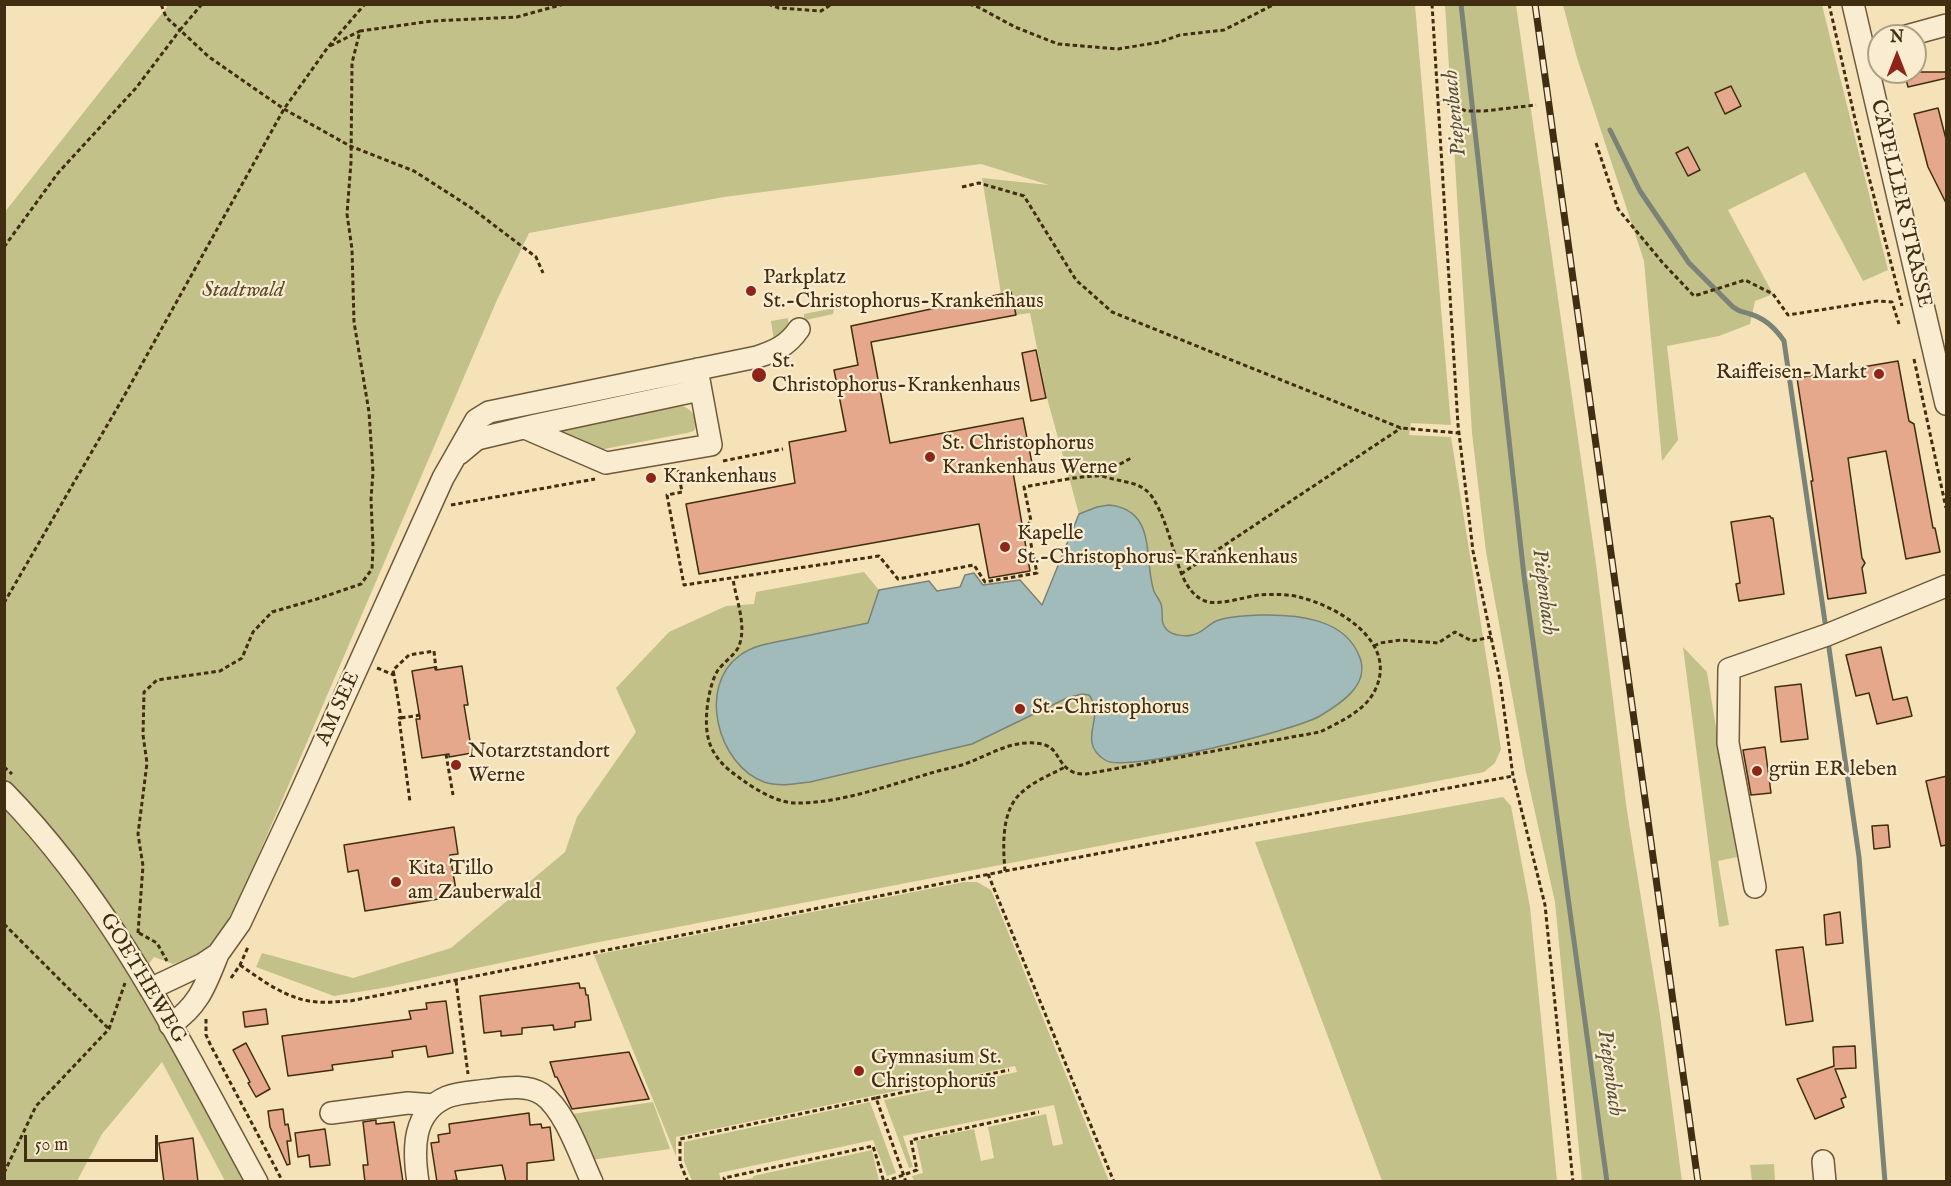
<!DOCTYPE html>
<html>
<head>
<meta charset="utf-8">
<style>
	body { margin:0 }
	#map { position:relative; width:1951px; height:1186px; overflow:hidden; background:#f6e2b8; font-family:"IM FELL English",serif }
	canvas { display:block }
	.frame { position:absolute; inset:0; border:6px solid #412d10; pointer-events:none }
	.north { position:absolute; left:1867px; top:24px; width:60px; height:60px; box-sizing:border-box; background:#f9ecd1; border:2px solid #afa084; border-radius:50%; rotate:0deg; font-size:16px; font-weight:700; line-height:24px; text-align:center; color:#412d10 }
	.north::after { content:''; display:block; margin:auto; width:21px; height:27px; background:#8f2418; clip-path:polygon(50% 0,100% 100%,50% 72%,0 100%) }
	.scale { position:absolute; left:24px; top:1135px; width:134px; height:27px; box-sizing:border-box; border:3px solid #412d10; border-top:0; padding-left:8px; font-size:18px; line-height:21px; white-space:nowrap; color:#412d10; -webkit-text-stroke:4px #f9ecd1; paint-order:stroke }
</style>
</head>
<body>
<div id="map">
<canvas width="1951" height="1186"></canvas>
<div class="frame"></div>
<div class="north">N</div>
<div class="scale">50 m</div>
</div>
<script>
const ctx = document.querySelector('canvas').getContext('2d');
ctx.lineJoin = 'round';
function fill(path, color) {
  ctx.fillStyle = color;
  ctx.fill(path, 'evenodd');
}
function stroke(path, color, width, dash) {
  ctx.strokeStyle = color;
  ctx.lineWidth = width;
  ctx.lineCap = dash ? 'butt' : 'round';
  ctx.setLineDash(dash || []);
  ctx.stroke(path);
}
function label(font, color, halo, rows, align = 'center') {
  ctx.font = font + ' "IM FELL English",serif';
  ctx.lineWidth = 4.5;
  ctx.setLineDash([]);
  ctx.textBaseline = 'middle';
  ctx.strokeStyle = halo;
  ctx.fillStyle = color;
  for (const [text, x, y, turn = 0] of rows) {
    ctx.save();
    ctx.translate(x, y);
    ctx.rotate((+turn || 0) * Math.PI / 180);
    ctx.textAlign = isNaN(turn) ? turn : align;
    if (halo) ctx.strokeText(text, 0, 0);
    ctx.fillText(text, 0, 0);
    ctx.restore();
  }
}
const green = new Path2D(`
	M166 5H1415L1451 425 1411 423 1409 435 1451 437 1501 749 1495 763 1484 772 589 944 388 987 334 996 256 967 262 953 353 978 451 948 565 852 577 817 636 732 616 688 669 632 726 606 754 604 756 592 864 572 879 590 868 623 758 646 740 655 730 665 810 782 972 744 1067 698 1082 694 1089 695C1108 720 1074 735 1107 762L1363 672 1361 660 1354 645 1289 615 1221 619 1212 623 1205 631 1192 636 1177 635 1167 631 1162 623 1161 604 1153 590 1150 572 1130 511C1113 504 1096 506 1079 514L1047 398 1030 313 1016 315 994 299 1001 294 982 178 1049 185 981 164 724 197 529 233 497 300 240 898 220 934 203 953 173 964 154 957 135 983 185 1071 243 1181H225L162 1062 102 1134 77 1181H5L4 213 167 7Z
	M1445 5H1516L1596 564 1627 811 1660 1015 1682 1181H1582L1555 902 1526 772 1486 552 1472 433Z
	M1563 5H1822L1888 270 1863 281 1805 172 1728 210 1773 294 1755 301 1750 324 1719 336 1667 346 1678 440 1662 461 1644 261 1577 58Z
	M834 308 833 314 806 320 804 318V314Z
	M788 318 789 333 773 346H763L762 343 774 341 771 321Z
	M682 406C693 409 699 420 694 431L687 433 599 450 561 434 563 428 567 427Z
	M1683 647 1707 672 1737 857 1718 861 1729 925 1719 927Z
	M1503 797 1511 806 1530 907 1557 1181H1382L1255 842Z
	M964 882H977L991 890 1109 1181H914L912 1176 923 1173 916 1141 974 1129 981 1161 994 1158 988 1127 1046 1114 1053 1146 1063 1144 1054 1105 903 1136 913 1167 909 1168 884 1100 1017 1072 1015 1066 676 1137V1156L594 955Z
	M653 1102 670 1149 591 1160 572 1114Z
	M870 1102 896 1173 887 1176 873 1140 719 1173 721 1181H692L684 1161V1142Z
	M872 1150 879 1181H737L753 1178V1176Z
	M1774 1164 1775 1181H1752L1750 1165Z`);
const water = new Path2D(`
	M1109 505C1156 510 1144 555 1153 588 1154 594 1159 598 1161 604 1164 613 1159 622 1167 630 1172 635 1185 637 1192 635 1204 633 1208 623 1219 620 1231 616 1247 616 1259 615 1296 614 1346 618 1360 658 1370 685 1340 704 1320 716 1296 730 1124 774 1105 760 1075 740 1107 718 1089 695L1082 694 1067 698 972 744 810 782C795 784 779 787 764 782 718 765 697 687 739 656 755 644 776 642 796 638 820 633 844 628 868 623L879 590 929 581 937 591 960 587 965 575 974 573 983 585 1020 580 1042 605 1079 514 1097 507Z`);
const stream = new Path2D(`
	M1461 4 1524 576 1607 1182
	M1610 130 1640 191 1689 263 1733 307C1741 313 1742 311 1750 314 1764 318 1776 329 1784 341L1826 629
	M1828 641 1859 857 1885 1182`);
const building = new Path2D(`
	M1904 72H1947V78L1908 87Z
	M1731 86 1741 106 1725 114 1715 93Z
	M1938 108 1947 143V205L1928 167 1914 114Z
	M1688 147 1700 170 1688 176 1676 153Z
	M1011 292 1016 315 871 342 890 443 1023 418 1033 468 1013 472 1030 571 989 578 979 524 699 574 686 504 795 483 789 442 846 431 834 370 858 365 851 326Z
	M1036 350 1046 398 1031 401 1022 353Z
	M1898 361 1909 421 1914 424 1933 528H1935L1940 552 1906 559 1886 451 1848 458 1862 558 1865 563 1862 568 1866 593 1828 599 1811 481H1813L1797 378Z
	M1770 516 1771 518H1773L1784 594 1739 601 1736 584 1740 583 1731 522Z
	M1881 647 1893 700 1907 697 1912 716 1877 724 1869 693 1856 696 1846 655Z
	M462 666 468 705H464L472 753 449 757V754L422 758 416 719H420L412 671 435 667 436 670Z
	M1801 684 1808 739 1781 742 1775 687Z
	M1765 747 1771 793 1751 795 1743 750Z
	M1947 776V845L1941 846 1926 781Z
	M1888 825 1890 847 1874 849 1872 826Z
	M454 827 458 854 450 855 457 896 365 911 358 870 348 872 344 845Z
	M1840 912 1843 943 1826 945 1824 915Z
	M1803 947 1813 1021 1786 1025 1776 950Z
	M579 983 580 988H585L586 995H588L591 1020 575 1022V1027L554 1030 553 1025 522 1028V1034L501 1036V1031L484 1033 480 996Z
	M446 1001 453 1053 428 1057 426 1046 392 1051 393 1057 332 1065 333 1070 288 1076 282 1036 411 1019 409 1011 427 1009 426 1003Z
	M266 1009 268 1024 245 1027 243 1012Z
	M246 1043 270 1089 256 1097 248 1083 250 1082 233 1050Z
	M1855 1046 1856 1068 1835 1069 1846 1097 1841 1099 1844 1107 1815 1119 1797 1079 1834 1066 1833 1047Z
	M629 1052 649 1099 572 1109 557 1077H555L550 1062Z
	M283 1109 285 1125 288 1124 291 1141H287L290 1164 287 1165 270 1127 268 1111Z
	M529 1113 530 1125 541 1124 542 1128 550 1127 554 1160 527 1163V1182H506L502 1165 455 1171 457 1180 437 1182 431 1143 439 1142 438 1135 450 1133 449 1124Z
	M376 1120V1124L394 1122 403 1182H365L363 1165H368L363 1122Z
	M325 1129 330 1165 310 1167 309 1155 298 1157 295 1133Z
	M193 1138 198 1182H164L159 1143Z`);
const path = new Path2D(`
	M202 4 180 30 209 57 284 109 350 146 414 171 470 207 536 257 543 273
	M768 4 779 8 821 11 832 4
	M969 4 978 7 1015 27 1058 44 1118 49 1160 42 1180 35 1224 30 1275 4
	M1432 4 1458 425 1473 551 1500 680 1513 776 1545 905 1573 1182
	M1829 4 1862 150 1902 306
	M330 46 360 31
	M1441 100 1466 111H1484L1536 105
	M1596 143 1618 209 1662 262 1694 296 1745 280 1773 294 1788 315 1877 301 1892 302 1899 324
	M962 187 979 183 1024 196 1076 280 1112 312 1401 428 1459 433
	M4 247 58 173 136 88 180 30 166 17 161 4
	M1914 359 1946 508
	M723 461 783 449
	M678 470 682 492 667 495 684 585 879 556 898 579 974 565 985 582 1037 573 1027 525 1031 521 1024 487C1048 483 1072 477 1096 476 1102 475 1108 478 1113 479 1129 483 1143 483 1153 498 1166 519 1172 547 1180 570 1185 583 1192 596 1205 601 1218 606 1244 597 1259 595 1271 594 1287 594 1299 597 1337 606 1397 641 1376 688 1367 710 1340 722 1320 732L1086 774C1082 774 1076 774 1073 772 1052 762 1063 741 1026 743 1006 744 988 755 970 762 958 767 944 769 931 773 890 785 841 803 798 803 780 804 758 791 744 781 729 771 714 759 709 741 703 723 708 686 718 670 724 662 735 655 739 646 747 625 736 600 733 579
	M1100 475 1133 457
	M451 505 595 479
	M1181 574 1401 428
	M4 603 123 398 284 109 328 47 365 4
	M1374 646 1380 643 1401 640 1438 643 1455 632 1472 641 1491 637
	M377 668 394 675 401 718H399L410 802
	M394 675 393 670 409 655 434 651 436 670
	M401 718 421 715
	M446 754 453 795
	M4 767 12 774
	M1005 871C1003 847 1001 812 1020 794 1032 782 1050 775 1065 767
	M988 874 1114 1182
	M4 924 109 1029
	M138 933 143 866 138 834 147 763 143 735 144 692 157 680 220 671 242 658 253 632 272 612 317 599 361 584 372 569 373 547 371 499 373 472 369 412 354 322 352 249 347 214 351 162 352 63 360 31 432 21 517 17 564 4
	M139 933 157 943 167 961
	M240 965C263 981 288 1000 317 1002 328 1003 339 1001 350 1001L1005 871 1513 776
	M231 978 240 965 248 947
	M456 981 468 1074
	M206 1019V1035L211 1046 283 1182
	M876 1098 1009 1070
	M4 1173 36 1106 109 1029 125 983
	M688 1182 680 1163V1139L876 1098 906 1182
	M725 1182 724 1178 873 1146 884 1182 917 1170 911 1140 1039 1112`);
const minor = new Path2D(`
	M1853 4 1946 404
	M1906 36 1946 25
	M525 428 606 463 711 445 697 369
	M459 454 477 439 536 425 700 390
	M4 792C113 903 183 1047 257 1182
	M1755 887 1728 743 1729 669 1827 635 1946 586
	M150 989 203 964 218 954 240 923 297 801 443 478 476 420 489 412 757 357C776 351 788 345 799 329
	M170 1025C199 1006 206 984 218 954
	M331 1113 408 1103 434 1105
	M1823 1161 1825 1182
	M418 1182C413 1150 412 1112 447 1097 459 1092 475 1092 488 1090 505 1088 526 1084 542 1094 565 1110 580 1156 592 1182`);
const rail = new Path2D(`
	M1535 4 1698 1182`);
const markers = [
	[751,291,6,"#8f2418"],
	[1879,374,6,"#8f2418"],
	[759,375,8,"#8f2418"],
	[930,457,6,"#8f2418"],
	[651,478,6,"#8f2418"],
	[1005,547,6,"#8f2418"],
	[1020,709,6,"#8f2418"],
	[456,765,6,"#8f2418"],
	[1757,771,6,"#8f2418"],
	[396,882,6,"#8f2418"],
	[859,1071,6,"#8f2418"]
];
const streetNames = [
	["CAPELLER STRASSE",1900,204,77],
	["AM SEE",339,709,-66],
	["GOETHEWEG",142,979,59]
];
const poiNames = [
	["Parkplatz",763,279],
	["St.-Christophorus-Krankenhaus",763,303],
	["St.",772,363],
	["Christophorus-Krankenhaus",772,387],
	["Raiffeisen-Markt",1867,374,"right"],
	["St. Christophorus",942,445],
	["Krankenhaus Werne",942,469],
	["Krankenhaus",663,478],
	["Kapelle",1017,535],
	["St.-Christophorus-Krankenhaus",1017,559],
	["St.-Christophorus",1032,709],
	["Notarztstandort",468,753],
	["Werne",468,777],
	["grün ER leben",1769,771],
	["Kita Tillo",408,870],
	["am Zauberwald",408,894],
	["Gymnasium St.",871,1059],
	["Christophorus",871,1083]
];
const parkNames = [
	["Stadtwald",243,292]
];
const waterNames = [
	["Piepenbach",1456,113,-96],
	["Piepenbach",1543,592,83],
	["Piepenbach",1609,1073,82]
];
fill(green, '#c3c18a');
fill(water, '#a1bbba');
stroke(water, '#7b8276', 1.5);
stroke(stream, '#7b8276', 5);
fill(building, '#e5a88c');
stroke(building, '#412d10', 1.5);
stroke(minor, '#6e5a3a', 24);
stroke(path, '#412d10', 3, [4.5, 3]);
stroke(minor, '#f9ecd1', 21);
stroke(rail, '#412d10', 7);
stroke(rail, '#f9ecd1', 4.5, [14]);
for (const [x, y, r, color] of markers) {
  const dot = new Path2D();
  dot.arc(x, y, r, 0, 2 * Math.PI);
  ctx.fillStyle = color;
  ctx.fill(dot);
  stroke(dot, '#f9ecd1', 2);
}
label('21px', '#412d10', '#f9ecd1', streetNames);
label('21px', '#412d10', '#f9ecd1', poiNames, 'left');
label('italic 21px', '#5b4b28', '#f9ecd1', parkNames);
label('italic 22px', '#59503a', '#f9ecd1', waterNames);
</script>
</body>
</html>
